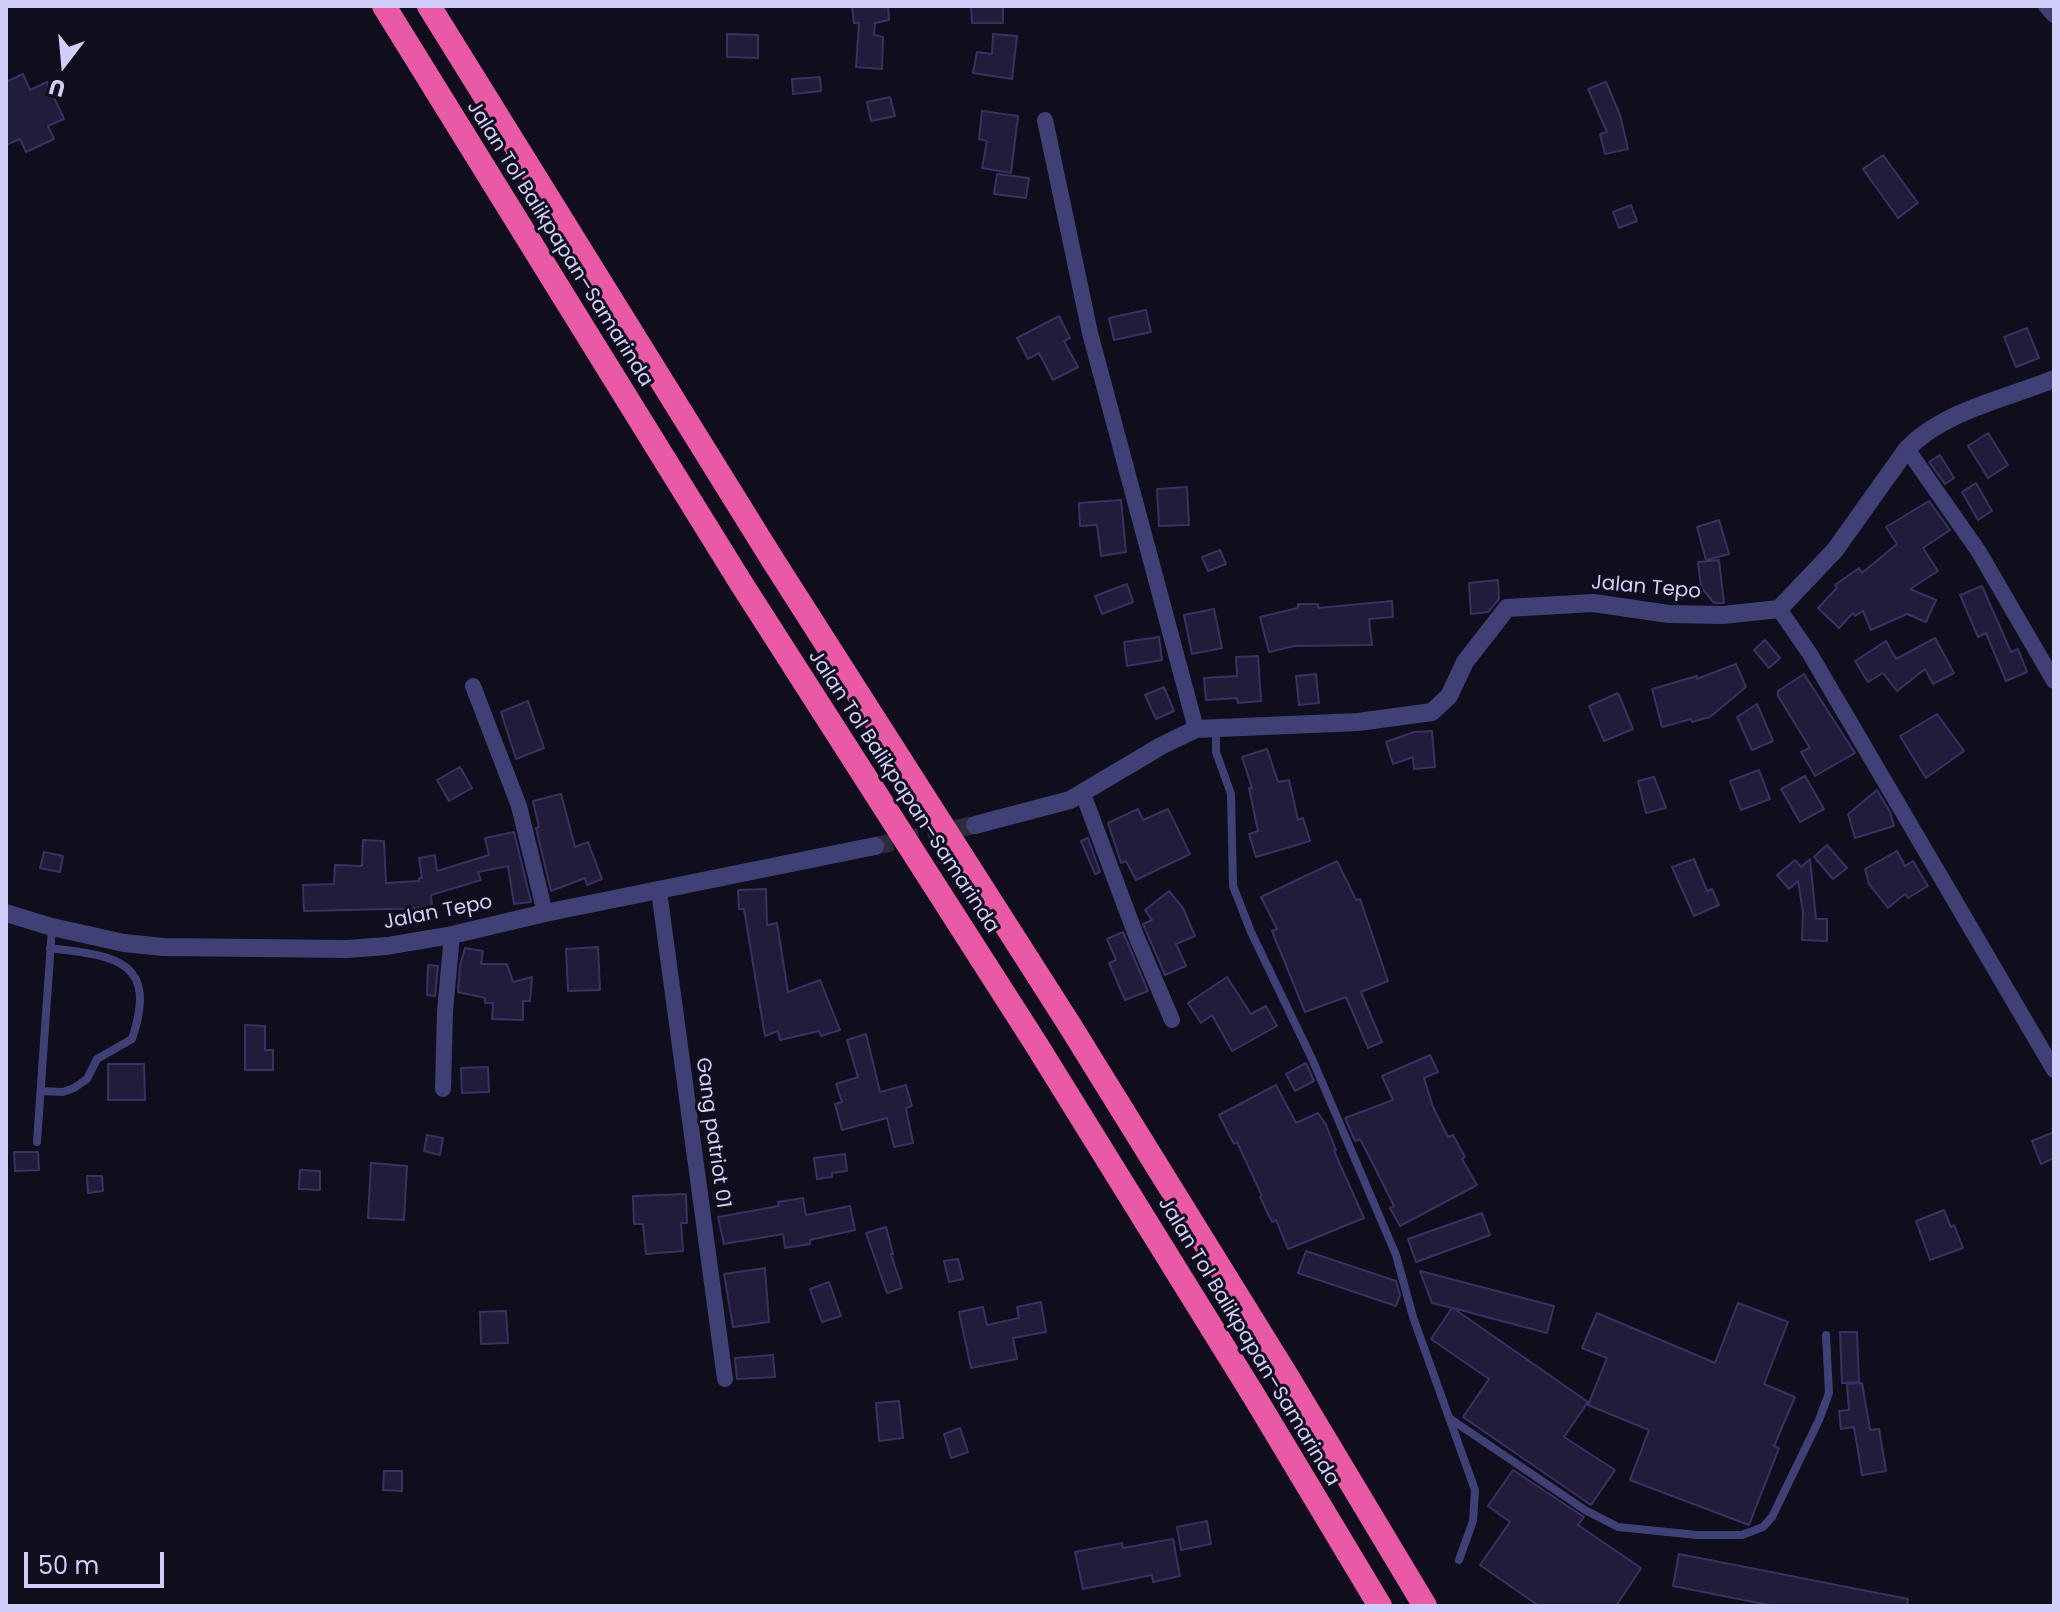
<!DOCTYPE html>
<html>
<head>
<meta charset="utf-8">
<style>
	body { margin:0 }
	#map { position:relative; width:2060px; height:1612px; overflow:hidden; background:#100e1c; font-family:Poppins,sans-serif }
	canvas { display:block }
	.frame { position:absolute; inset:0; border:8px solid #d1cff9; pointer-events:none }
	.north { position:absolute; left:24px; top:24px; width:80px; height:80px; -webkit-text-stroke:6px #100e1c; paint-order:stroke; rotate:196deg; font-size:22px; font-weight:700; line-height:32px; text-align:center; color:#d1cff9 }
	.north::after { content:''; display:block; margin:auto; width:28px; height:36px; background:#d1cff9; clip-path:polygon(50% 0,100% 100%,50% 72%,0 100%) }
	.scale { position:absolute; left:24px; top:1552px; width:140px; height:36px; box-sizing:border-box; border:4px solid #d1cff9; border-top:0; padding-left:10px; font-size:24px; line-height:28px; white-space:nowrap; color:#d1cff9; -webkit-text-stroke:6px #100e1c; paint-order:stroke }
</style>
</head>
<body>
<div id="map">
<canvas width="2060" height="1612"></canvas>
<div class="frame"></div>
<div class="north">U</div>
<div class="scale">50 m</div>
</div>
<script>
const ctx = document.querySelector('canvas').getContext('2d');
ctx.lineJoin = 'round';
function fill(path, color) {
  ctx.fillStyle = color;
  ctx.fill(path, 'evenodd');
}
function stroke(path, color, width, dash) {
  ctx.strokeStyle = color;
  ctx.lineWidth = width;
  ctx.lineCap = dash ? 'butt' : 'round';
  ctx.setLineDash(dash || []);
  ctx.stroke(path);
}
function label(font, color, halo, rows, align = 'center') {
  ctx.font = font + ' Poppins,sans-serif';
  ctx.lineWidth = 6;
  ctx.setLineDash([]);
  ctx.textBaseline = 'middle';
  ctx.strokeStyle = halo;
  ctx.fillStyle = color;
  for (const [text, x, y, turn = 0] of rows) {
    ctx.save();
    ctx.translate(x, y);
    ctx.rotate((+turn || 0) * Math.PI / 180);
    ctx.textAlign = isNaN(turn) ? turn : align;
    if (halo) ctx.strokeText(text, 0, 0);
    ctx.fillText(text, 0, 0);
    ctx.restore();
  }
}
const building = new Path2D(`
	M852 6H888L889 20 875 23 874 35 883 37 882 69 856 67 859 23H854Z
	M971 6H1003V23H972Z
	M727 34 758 35V58L727 57Z
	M993 34 1017 36 1012 79 973 73 977 52 992 54Z
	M23 74 30 90 47 82 64 119 48 126 54 139 26 152 20 139 6 145V82Z
	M820 77 821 91 793 94 792 79Z
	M1606 82 1620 115 1628 149 1605 154 1600 134 1607 132 1588 89Z
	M890 97 895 116 871 121 867 102Z
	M982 111 1018 116 1011 173 982 168 987 141 979 139Z
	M1883 155 1918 203 1898 218 1863 169Z
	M997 174 1029 178 1026 198 994 194Z
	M1631 205 1637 221 1619 228 1613 212Z
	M1146 310 1151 332 1114 340 1109 318Z
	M1059 316 1070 338 1064 341 1078 367 1053 380 1039 353 1028 359 1017 338Z
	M2027 328 2039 358 2016 367 2004 337Z
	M1988 433 2008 465 1988 478 1968 446Z
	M1940 455 1954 478 1945 484 1929 462Z
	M1976 483 1992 511 1978 520 1962 492Z
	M1187 487 1189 525 1159 526 1157 489Z
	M1121 500 1126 552 1101 556 1097 525 1080 526 1079 503Z
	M1929 501 1950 530 1923 548 1938 571 1910 589 1936 600 1926 622 1907 614 1871 630 1863 611 1855 616 1853 613 1839 628 1818 608 1837 588 1835 585 1859 568 1862 573 1897 544 1886 527Z
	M1719 520 1729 554 1706 560 1697 527Z
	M1220 550 1226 564 1208 571 1202 557Z
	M1719 560 1724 603H1714L1701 587 1698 562Z
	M1498 580 1499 599 1488 612 1471 614 1469 583Z
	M1127 584 1133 602 1102 614 1095 596Z
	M1982 586 2011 652 2018 649 2027 672 2006 681 1986 633 1978 637 1960 595Z
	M1392 601 1393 617 1369 619 1372 645 1294 646 1269 652 1260 617 1298 608V604H1318V608Z
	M1214 609 1222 648 1192 654 1184 615Z
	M1159 637 1162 660 1127 666 1124 642Z
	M1935 638 1954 673 1933 684 1925 669 1897 691 1883 673 1868 682 1855 661 1886 641 1896 659Z
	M1765 640 1780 658 1769 668 1754 650Z
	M1258 656 1261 701 1238 703 1237 698 1206 700 1204 678 1237 676 1236 657Z
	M1736 664 1746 687 1710 717 1692 722 1691 719 1662 727 1652 689 1697 676V679Z
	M1316 674 1319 703 1299 705 1296 676Z
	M1804 674 1855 753 1815 776 1801 752 1810 748 1778 696V691Z
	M1164 687 1174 711 1156 719 1145 695Z
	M1618 693 1633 729 1604 741 1589 706Z
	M528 701 544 748 516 759 501 712Z
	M1757 704 1773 741 1752 750 1737 717Z
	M1937 714 1964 751 1926 778 1900 736Z
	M1432 731 1435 767 1414 769 1413 757 1393 764 1386 742 1414 732Z
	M1267 749 1278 782 1289 780 1298 820 1303 818 1310 841 1256 857 1249 834 1258 831 1249 788H1252L1242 757Z
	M460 767 472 788 449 801 437 780Z
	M1759 770 1770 799 1741 810 1730 781Z
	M1805 776 1824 809 1800 822 1781 789Z
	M1654 777 1666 808 1646 813 1638 781Z
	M1877 790 1890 812 1894 826 1855 838 1848 814Z
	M561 794 575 847 588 842 602 879 587 885 585 878 551 891 536 828 539 827 533 801Z
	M1138 809 1143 820 1168 809 1190 854 1136 880 1126 861 1121 863 1108 823Z
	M514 832 531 902 514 904 508 866 478 872 481 880 431 895 432 908 304 911 303 885 334 884 335 865 362 866 363 840 384 841 386 883 419 881V878H422L419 858 435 855 437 871 489 855 485 838Z
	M1088 838 1100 872 1095 874 1081 841Z
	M1827 845 1847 868 1833 879 1814 857Z
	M1897 851 1905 866 1913 861 1928 886 1908 898 1905 894 1888 908 1869 884 1865 869Z
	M44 852 63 856 60 872 40 868Z
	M1694 859 1707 891 1712 889 1719 905 1694 916 1672 867Z
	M1810 859 1816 919H1827V941L1802 940 1803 912 1798 881 1789 889 1777 875 1795 860 1801 867Z
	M1337 861 1356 900 1360 899 1388 981 1361 992 1382 1042 1368 1048 1346 997 1305 1012 1272 931 1277 929 1261 897Z
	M766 889 767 925 777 923 788 992 820 980 840 1030 821 1036 819 1031 780 1040 778 1031 765 1036 744 909H739L738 890Z
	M1169 891 1183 908 1195 936 1176 944 1186 966 1165 975 1143 924 1152 920 1145 910Z
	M1123 932 1148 991 1125 1000 1109 963 1116 960 1107 939Z
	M598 947 600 990 568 991 566 949Z
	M465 948 483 951 481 964H507L513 982 532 977 530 1001H523V1020L492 1019 493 1003H485V998L458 992 460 966Z
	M428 965 438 966 435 996 427 995Z
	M1227 977 1251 1014 1266 1006 1277 1026 1232 1051 1212 1015 1201 1023 1188 1003Z
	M245 1025 265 1026V1050H273V1070H245Z
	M866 1034 880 1092 906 1085 912 1106 906 1108 913 1143 894 1147 887 1118 842 1130 835 1104 842 1102 836 1084 858 1077 847 1040Z
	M1430 1055 1438 1072 1424 1078 1433 1107 1448 1137 1453 1135 1465 1157 1462 1159 1477 1185 1400 1226 1390 1208 1394 1206 1373 1164 1360 1139 1355 1141 1345 1118 1393 1100 1382 1076Z
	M1306 1063 1314 1081 1295 1091 1286 1074Z
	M108 1064H144L145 1100H108Z
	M488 1067 489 1092 462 1093 461 1068Z
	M1276 1085 1296 1123 1318 1113 1326 1125 1336 1150 1334 1151 1364 1218 1288 1249 1276 1220 1272 1222 1260 1197 1262 1196 1237 1142 1234 1144 1219 1115Z
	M2054 1132V1158L2041 1164 2032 1141Z
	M427 1135 443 1138 440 1155 424 1151Z
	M14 1152H38L39 1170 15 1171Z
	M845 1154 847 1171 832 1173V1177L817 1179 814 1158Z
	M371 1163 407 1166 404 1220 368 1218Z
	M300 1170 320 1171V1190L299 1189Z
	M87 1176H102L103 1191 88 1193Z
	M686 1194 687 1223H681L683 1251 646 1254 643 1224H634L633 1196Z
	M803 1198 806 1215 850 1206 855 1230 810 1240V1244L785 1248 783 1234 724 1244 718 1217 779 1206 778 1202Z
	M1944 1210 1951 1227 1954 1225 1963 1248 1930 1260 1916 1221Z
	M1482 1213 1490 1235 1416 1262 1408 1239Z
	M886 1227 893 1254H891L902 1288 887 1293 866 1233Z
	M1306 1251 1396 1281 1400 1295 1396 1306 1298 1273Z
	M958 1259 963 1279 949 1282 944 1261Z
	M765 1268 769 1322 733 1327 724 1274Z
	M1420 1271 1554 1306 1547 1333 1453 1308 1588 1402 1564 1437 1615 1470 1591 1505 1463 1417 1489 1379 1431 1339 1452 1308 1432 1303Z
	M829 1282 841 1316 822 1322 810 1289Z
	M1041 1302 1046 1332 1013 1338 1017 1359 971 1368 959 1312 983 1307 987 1325 1019 1318 1017 1307Z
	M1738 1303 1788 1322 1764 1384 1795 1397 1774 1446 1779 1448 1749 1525 1630 1480 1649 1430 1588 1405 1607 1358 1582 1348 1597 1313 1715 1363Z
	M506 1311 508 1343 481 1344 480 1312Z
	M1840 1332H1857L1859 1382 1842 1383Z
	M773 1355 775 1377 737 1379 735 1358Z
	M1862 1383 1870 1430 1879 1429 1886 1471 1862 1475 1854 1427 1841 1429 1839 1411 1849 1410 1847 1384Z
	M899 1401 903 1438 879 1441 876 1403Z
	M960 1428 968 1452 951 1458 944 1434Z
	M1513 1470 1584 1517 1578 1525 1641 1568 1616 1606H1539L1480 1565 1510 1522 1488 1506Z
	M384 1471H402V1491L383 1490Z
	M1207 1521 1211 1544 1181 1550 1177 1527Z
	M1173 1539 1180 1576 1153 1582 1152 1575 1083 1589 1075 1552 1122 1543 1123 1548Z
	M1679 1554 1908 1599 1907 1606H1774L1673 1586Z`);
const tertiaryTunnel = new Path2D(`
	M875 846 975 825`);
const service = new Path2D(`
	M1216 727V752L1231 794 1233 886 1251 932 1313 1061 1396 1255 1413 1317 1475 1490 1473 1521 1459 1560
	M41 1091 63 1092 74 1088 87 1079 97 1059 132 1039C159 959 114 956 50 948
	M37 1142 52 928
	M1452 1420 1585 1510 1618 1527 1697 1535H1742L1763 1527 1772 1517 1819 1420 1829 1393 1826 1335`);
const minor = new Path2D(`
	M2046 6 2054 15
	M1045 120 1090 333 1196 729
	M1907 449 1979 552 2054 681
	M1779 609 1810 654 2054 1070
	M473 686 519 806 545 913
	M1083 794 1137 938 1172 1020
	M659 891 725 1379
	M443 1089 445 1011 452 935`);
const tertiary = new Path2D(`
	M975 825 1070 800 1161 746 1196 729 1358 722 1432 712 1449 696 1465 662 1507 608 1593 603 1669 614 1723 615 1779 609 1835 550 1907 449C1945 410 2005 399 2054 379
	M6 913 52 927 124 943 163 947 347 949 387 946 452 935 545 913 875 846`);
const motorway = new Path2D(`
	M384 6 741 583 1036 1044 1254 1396 1380 1606
	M429 6 774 562 1069 1024 1287 1376 1425 1606`);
const streetNames = [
	["Jalan Tol Balikpapan–Samarinda",559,244,58],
	["Jalan Tepo",1646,588,5],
	["Jalan Tol Balikpapan–Samarinda",903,792,57],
	["Jalan Tepo",438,913,-11],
	["Gang patriot 01",712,1133,82],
	["Jalan Tol Balikpapan–Samarinda",1248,1342,59]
];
fill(building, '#211c3a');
stroke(building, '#393163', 2);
stroke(tertiaryTunnel, '#2d2b3d', 18, [18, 9]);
stroke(service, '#3f4075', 8);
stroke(minor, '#3f4075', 16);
stroke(tertiary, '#3f4075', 18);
stroke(motorway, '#e959a6', 24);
label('20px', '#d1cff9', '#100e1c', streetNames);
</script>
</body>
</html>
